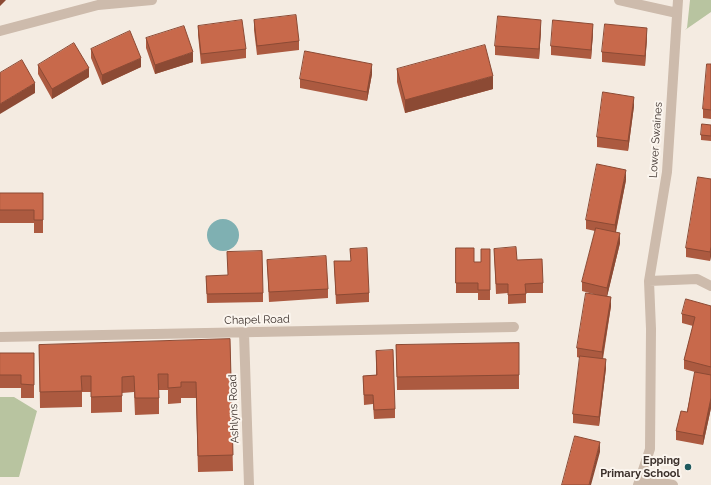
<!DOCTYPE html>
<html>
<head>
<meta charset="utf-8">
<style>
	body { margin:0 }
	canvas { display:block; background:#f4ebe1 }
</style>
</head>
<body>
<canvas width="711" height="485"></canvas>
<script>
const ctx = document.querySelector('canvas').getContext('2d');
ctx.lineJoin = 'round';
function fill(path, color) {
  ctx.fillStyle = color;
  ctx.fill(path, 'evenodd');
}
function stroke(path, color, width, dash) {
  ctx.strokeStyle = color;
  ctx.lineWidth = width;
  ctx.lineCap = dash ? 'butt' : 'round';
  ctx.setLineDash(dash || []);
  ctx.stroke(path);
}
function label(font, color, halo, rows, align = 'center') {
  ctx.font = font + ' Raleway,sans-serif';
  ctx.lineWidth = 4;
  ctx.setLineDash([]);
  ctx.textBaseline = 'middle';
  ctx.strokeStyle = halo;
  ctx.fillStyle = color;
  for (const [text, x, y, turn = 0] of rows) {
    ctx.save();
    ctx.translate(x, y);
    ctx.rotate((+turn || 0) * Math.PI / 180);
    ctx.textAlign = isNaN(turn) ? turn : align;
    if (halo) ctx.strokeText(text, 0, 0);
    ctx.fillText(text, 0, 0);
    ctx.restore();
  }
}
const green = new Path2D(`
	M690 0H711V12L685 30 687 28Z
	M0 397H14L37 411 19 477H0Z`);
const water = new Path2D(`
	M207 235a16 16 0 1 1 32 0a16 16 0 1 1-32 0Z`);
const minor = new Path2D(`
	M619 0 677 13
	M0 31 98 5 152 0
	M649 281 697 279 711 286
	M244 333 249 485
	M0 337 514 327
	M639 479 673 485
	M638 485 650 449 651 329 649 281 667 172 678 0`);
const wall = new Path2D(`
	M254 20 299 41V50L257 55 254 30Z
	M198 26 246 49V58L201 64 198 35Z
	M541 30 539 59 495 55V46Z
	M593 33 591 59 551 55V46Z
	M647 37 645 66 602 62V52Z
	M146 38 193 62 155 74 146 48Z
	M91 49 141 67 102 85 91 58Z
	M711 64V119L703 118V109Z
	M38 65 89 77 52 99 38 74Z
	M397 69 493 89 405 113 397 82Z
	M372 74 367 101 300 88V79Z
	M634 106 628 151 597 147V137Z
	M711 125V141L701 140V135Z
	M711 179V256L710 261 686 257V248Z
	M626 180 616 232 620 243 607 296 611 306 603 359 606 368 599 426 573 423V414L580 358 577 357V348L597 295 582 291V282L595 231 586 229V220Z
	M0 193H43V233H34V223H0Z
	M456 248 474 262H481L490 249V300H478V293H456Z
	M350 249 369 293V302L336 304 334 261H351Z
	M494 249 517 260 543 283V293H526V303L508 304V293L496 294Z
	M267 260 328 289V298L269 302Z
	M206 276 263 293V302L207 303Z
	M711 306V408L703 445 676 440V431L687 412 695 372 684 369V360L693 326 682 323V314Z
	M230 339 233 471 198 472 196 398H181V403L168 404V390H159V414L135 415 134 392 122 393V412L91 413V392H82V407L40 408 39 345Z
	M519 343V389L397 390 396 345Z
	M376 351 395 409V418L374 419 373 404 364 405 363 376 376 375Z
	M0 353H34V398H21V388H0Z`);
const shadedWall = new Path2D(`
	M0 0H6L0 6Z
	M541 20V30L539 59V49Z
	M593 24V33L591 59V50Z
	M647 28V37L645 66V56Z
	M193 52V62L155 74V65Z
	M141 58V67L102 85V75Z
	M372 64V74L367 101V92Z
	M89 68V77L52 99V89Z
	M493 76V89L405 113V100Z
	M35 83V93L0 114V104Z
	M634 97V106L628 151V141Z
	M626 170V180L615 235V225Z
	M620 233V243L607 297V288Z
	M711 247V256L710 261V252Z
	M611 297V306L602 361V352Z
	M606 359V368L599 426V417Z
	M711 398V408L703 445V436Z
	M600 442V452L591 485H589Z`);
const building = new Path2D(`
	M296 15 299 41 257 46 254 20Z
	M498 16 541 20 539 49 495 46Z
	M242 20 246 49 201 54 198 26Z
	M553 20 593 24 591 50 551 46Z
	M605 24 647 28 645 56 602 52Z
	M184 26 193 52 155 65 146 38Z
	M130 31 141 58 102 75 91 49Z
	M74 43 89 68 52 89 38 65Z
	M485 45 493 76 405 100 397 69Z
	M305 51 372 64 367 92 300 79Z
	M22 60 35 83 0 104V73Z
	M707 64H711V110L703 109Z
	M603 92 634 97 628 141 597 137Z
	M702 124 711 125V136L701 135Z
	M597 164 626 170 615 225 586 220Z
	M698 177 711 179V247L710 252 686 248Z
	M0 193H43V220H34V210H0Z
	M596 228 620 233 607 288 582 282Z
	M516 247 517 260 542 259 543 283 525 284 526 294 508 295V284H496L494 249Z
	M367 248 369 293 336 295 334 261H351L350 249Z
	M456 248H474V262H481V249H490V290H478V283H456Z
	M262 251 263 293 207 294 206 276 228 275 227 252Z
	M326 256 328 289 269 292 267 260Z
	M586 293 611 297 602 352 577 348Z
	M686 299 711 306V367L684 360 695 317 682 314Z
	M230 339 233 455 198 456 196 382H181V387L168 388V374H158L159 398H135L134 376 122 377V396L91 397V376H81L82 391 40 392 39 345Z
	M519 343V375L397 377 396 345Z
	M393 350 395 409 374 410 373 395H364L363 376 377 375 376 351Z
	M0 353H34V385L21 384V375H0Z
	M580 356 606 359 599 417 573 414Z
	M695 372 711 375V398L703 436 676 431 681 411 687 412Z
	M575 436 600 442 589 485H562Z`);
const markers = [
	[688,467,4,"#1f5a5e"]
];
const streetNames = [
	["Lower Swaines",656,140,-86],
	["Chapel Road",257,320,-1],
	["Ashlyns Road",234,409,-92]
];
const poiNames = [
	["Epping",680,461],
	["Primary School",680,474]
];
fill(green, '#b8c4a0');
fill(water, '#7fb0b2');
stroke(minor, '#cdbbac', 10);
fill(wall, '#ac5a40');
fill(shadedWall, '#8c4a34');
fill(building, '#c8694b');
stroke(building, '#8c4a34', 1);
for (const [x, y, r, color] of markers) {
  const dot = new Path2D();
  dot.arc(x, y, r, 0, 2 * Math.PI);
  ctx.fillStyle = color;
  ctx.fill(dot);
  stroke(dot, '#fbf5ee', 1.5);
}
label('11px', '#3b302b', '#fbf5ee', streetNames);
label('bold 11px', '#3b302b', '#fbf5ee', poiNames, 'right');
</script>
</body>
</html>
